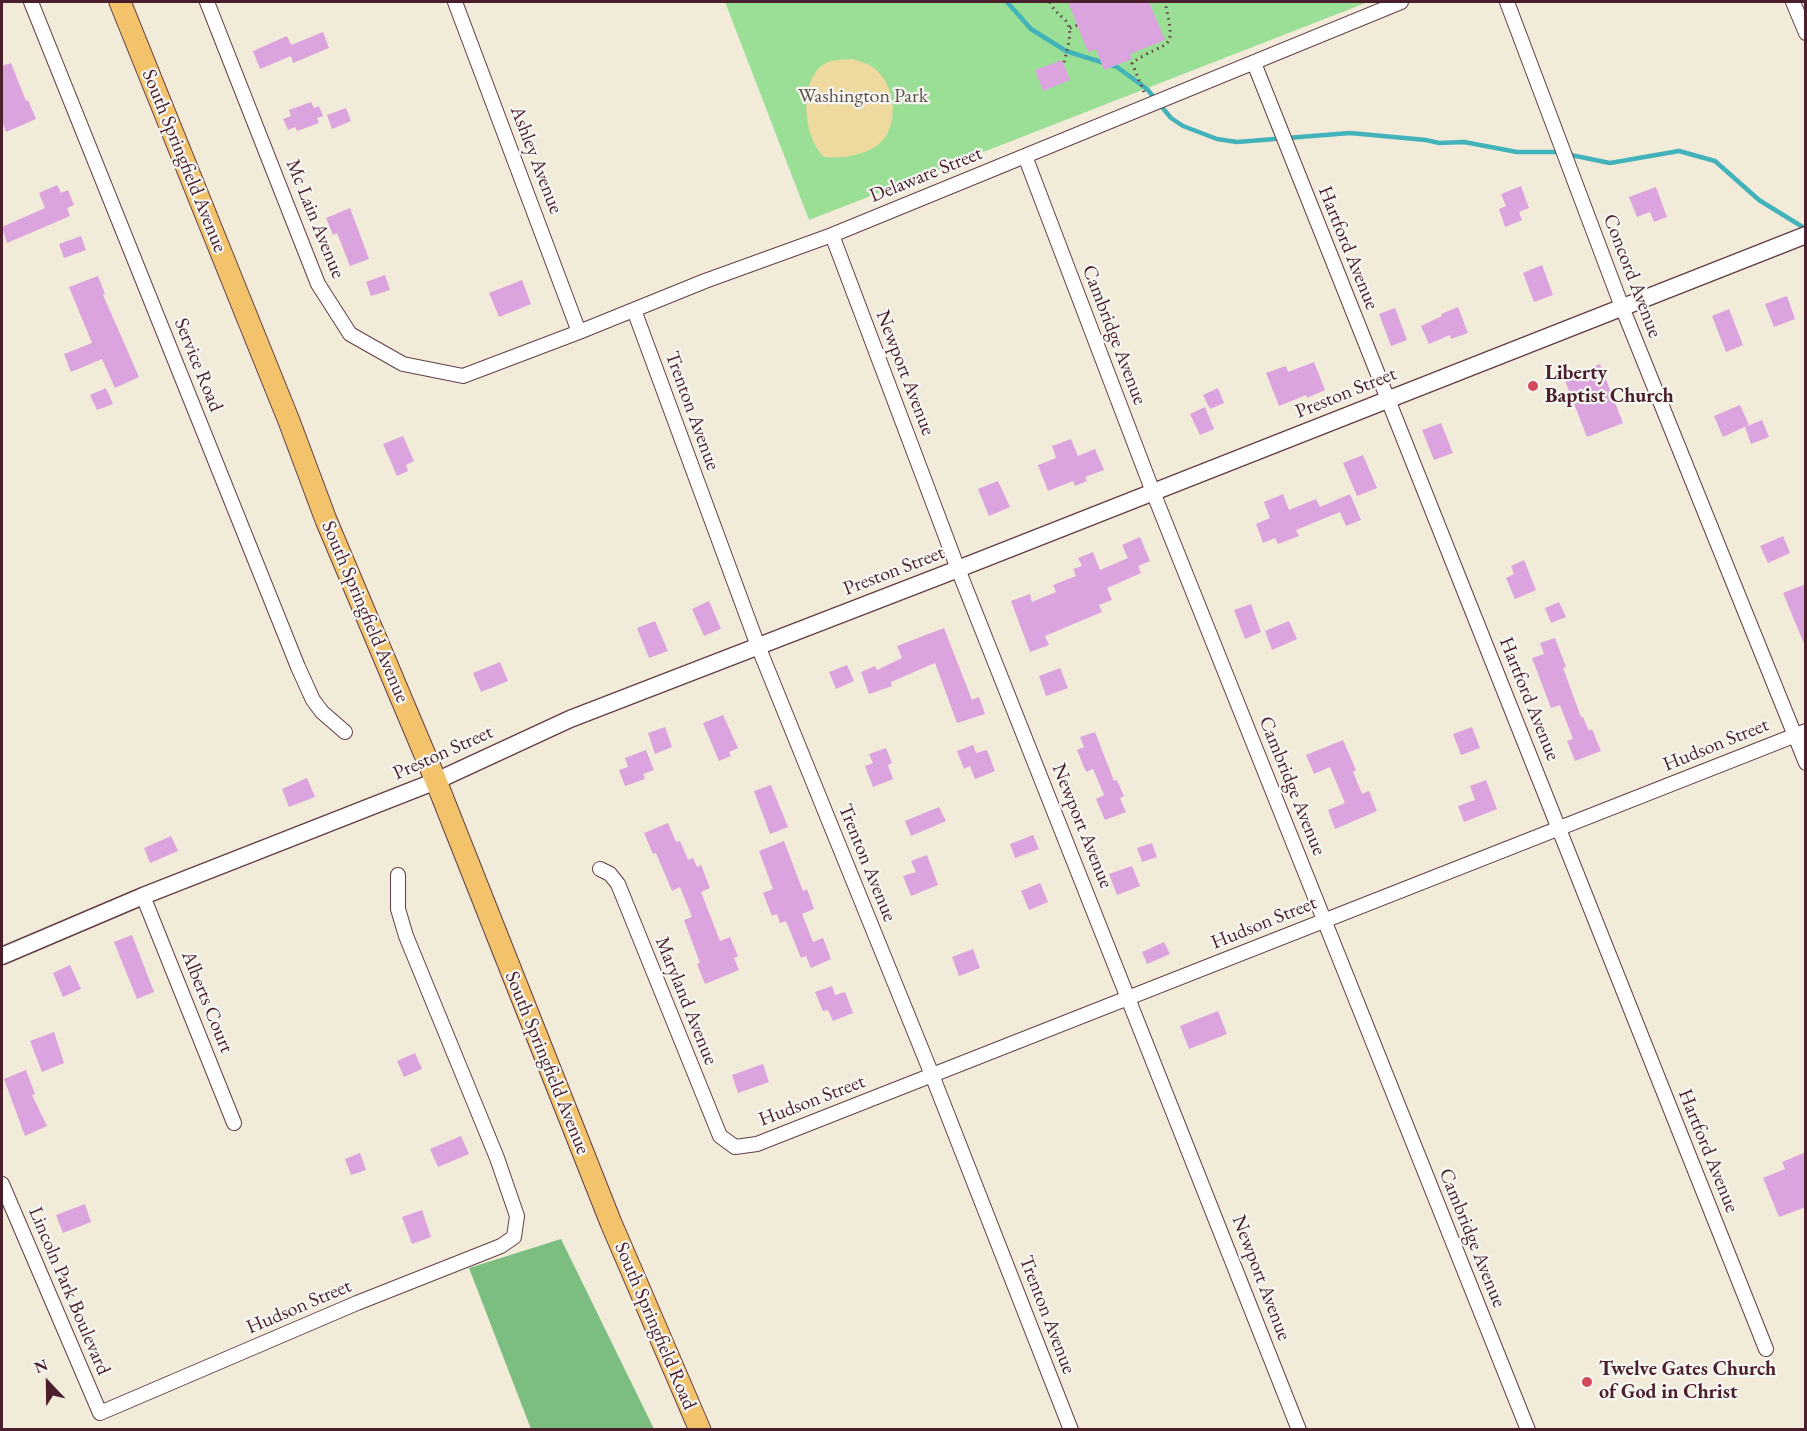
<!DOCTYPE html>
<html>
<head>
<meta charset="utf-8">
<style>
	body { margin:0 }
	#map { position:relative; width:1807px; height:1431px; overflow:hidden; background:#f2ebda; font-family:"EB Garamond",serif }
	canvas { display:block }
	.frame { position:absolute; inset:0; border:3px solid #4a1f2b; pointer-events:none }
	.north { position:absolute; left:18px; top:1353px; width:60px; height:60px; -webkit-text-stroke:4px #f6f6f2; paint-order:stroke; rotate:338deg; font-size:16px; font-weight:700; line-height:24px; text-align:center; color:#4a1f2b }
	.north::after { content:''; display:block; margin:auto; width:21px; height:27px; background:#4a1f2b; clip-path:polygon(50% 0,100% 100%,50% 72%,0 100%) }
</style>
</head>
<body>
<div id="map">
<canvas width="1807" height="1431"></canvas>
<div class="frame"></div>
<div class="north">N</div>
</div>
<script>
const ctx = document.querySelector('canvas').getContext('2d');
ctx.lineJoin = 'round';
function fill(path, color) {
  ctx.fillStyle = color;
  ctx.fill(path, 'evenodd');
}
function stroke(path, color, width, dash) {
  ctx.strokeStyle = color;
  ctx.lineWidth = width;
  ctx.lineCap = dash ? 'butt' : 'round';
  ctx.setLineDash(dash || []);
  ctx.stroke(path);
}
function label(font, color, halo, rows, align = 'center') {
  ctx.font = font + ' "EB Garamond",serif';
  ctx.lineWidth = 4.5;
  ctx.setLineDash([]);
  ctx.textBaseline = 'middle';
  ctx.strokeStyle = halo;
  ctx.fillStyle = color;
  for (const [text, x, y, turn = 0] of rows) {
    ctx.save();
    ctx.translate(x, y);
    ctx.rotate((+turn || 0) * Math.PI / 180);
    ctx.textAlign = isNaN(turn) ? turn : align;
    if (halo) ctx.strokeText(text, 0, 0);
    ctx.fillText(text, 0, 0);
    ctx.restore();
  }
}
const green = new Path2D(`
	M725 2H1368L809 220Z`);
const forest = new Path2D(`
	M561 1239 654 1429H531L469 1268Z`);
const sand = new Path2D(`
	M852 59C859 61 867 63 874 68 896 85 900 126 879 144 866 155 841 159 824 157 803 138 798 81 824 64 832 59 842 60 852 59Z`);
const stream = new Path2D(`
	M1007 2 1031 29 1066 51 1117 67 1147 89 1171 118 1183 126 1217 139 1237 142 1350 133 1426 140 1439 143 1464 142 1517 152H1556L1610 163 1679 151 1715 161 1759 200 1806 229`);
const building = new Path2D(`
	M1068 2H1149L1165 40 1130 54 1132 59 1104 70 1096 49 1088 52Z
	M323 32 329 48 293 63 291 56 260 69 253 51 287 36 291 45Z
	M1062 60 1070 80 1043 91 1035 70Z
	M11 63 26 101 28 100 36 119 6 132 2 121V66Z
	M311 102 314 108 319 106 323 116 317 118 319 123 297 131 295 127 288 130 283 119 291 116 289 110Z
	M346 108 351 121 332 129 327 115Z
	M57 185 61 193 68 190 74 205 67 208 70 216 7 243 2 227 45 208 39 193Z
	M1521 186 1529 208 1519 212 1522 220 1505 227 1499 209 1506 206 1501 194Z
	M1656 187 1667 217 1654 222 1650 212 1637 217 1629 197Z
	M350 208 369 259 350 266 337 233 333 235 326 218Z
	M81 236 86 250 64 258 59 244Z
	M1542 265 1553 295 1534 302 1523 273Z
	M385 275 390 290 371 296 366 282Z
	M98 276 105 294 103 295 139 377 115 388 102 359 71 372 64 354 92 343 69 287Z
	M522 280 531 304 499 317 489 293Z
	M1787 296 1795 319 1774 327 1765 304Z
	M1458 307 1468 333 1451 339 1450 335 1429 344 1421 326 1442 316 1441 314Z
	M1395 308 1407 340 1391 346 1379 314Z
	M1729 309 1743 345 1726 352 1712 316Z
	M1314 362 1325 390 1307 398 1306 395 1279 406 1266 373 1286 366 1288 372Z
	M1600 364 1623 423 1587 437 1564 378Z
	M106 388 113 404 97 410 90 395Z
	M1218 388 1224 403 1210 409 1203 395Z
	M1740 405 1749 425 1723 437 1714 416Z
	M1205 407 1214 429 1200 435 1190 414Z
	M1762 420 1769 437 1751 444 1745 427Z
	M1441 423 1453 453 1434 460 1422 430Z
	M403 436 414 461 406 465 408 471 397 476 383 444Z
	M1071 439 1078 456 1095 449 1104 470 1085 477 1087 481 1075 486 1073 481 1048 491 1038 465 1056 458 1052 446Z
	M1363 455 1377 488 1357 496 1343 463Z
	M998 481 1010 507 989 516 978 489Z
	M1283 494 1289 510 1316 499 1320 507 1350 494 1361 520 1346 526 1340 512 1296 530 1299 536 1278 544 1275 538 1263 543 1256 524 1270 518 1264 502Z
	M1783 536 1790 553 1768 563 1760 546Z
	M1140 537 1150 561 1138 566 1141 573 1107 588 1112 600 1099 605 1102 612 1045 636 1049 645 1030 652 1011 601 1030 594 1032 602 1056 592 1053 585 1076 576 1073 569 1082 566 1078 558 1093 552 1100 570 1128 558 1122 545Z
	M1524 560 1536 590 1515 599 1506 578 1514 574 1511 566Z
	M1806 584V646H1805L1783 593Z
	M709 601 721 629 704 636 692 609Z
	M1559 602 1566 617 1551 623 1545 608Z
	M1251 604 1261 632 1245 639 1234 610Z
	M655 621 668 651 649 658 637 628Z
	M1289 621 1297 639 1272 650 1265 631Z
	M944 628 972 700 979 697 985 714 957 723 935 663 891 682 892 686 869 694 861 672 875 666 877 670 902 658 897 646Z
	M1555 638 1566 667 1563 668 1581 717H1583L1589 731 1592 729 1601 751 1575 761 1567 741 1573 739 1560 705 1551 708 1532 658 1544 654 1540 643Z
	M500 662 508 681 481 692 473 673Z
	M847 665 854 681 836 689 829 672Z
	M1060 668 1068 688 1046 696 1039 676Z
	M723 715 738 748 729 752 731 756 719 761 703 723Z
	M665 727 672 747 655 754 648 733Z
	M1472 727 1480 748 1461 755 1453 734Z
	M1095 732 1114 781 1117 780 1124 796 1120 798 1126 812 1105 820 1096 799 1104 795 1093 769 1086 772 1077 750 1084 747 1080 737Z
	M1343 740 1356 770 1353 772 1362 794 1369 791 1377 811 1335 829 1328 810 1345 803 1330 767 1314 774 1306 755Z
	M973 745 976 753 987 750 995 771 975 779 970 766 964 769 957 751Z
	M886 748 892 763 888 765 893 779 873 787 865 766 873 763 869 754Z
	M646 750 654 770 643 774 645 779 625 786 619 770 628 767 625 758Z
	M307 778 315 797 289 807 282 789Z
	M1486 780 1497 809 1464 822 1458 806 1475 800 1470 786Z
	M771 785 788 827 770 834 754 791Z
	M939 807 946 821 911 836 905 821Z
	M668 823 676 842 680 841 688 860 693 858 697 867 701 865 710 888 701 892 720 941 730 937 738 956 734 958 739 970 705 984 697 964 700 963 684 920 692 917 680 887 672 891 656 853 653 854 644 833Z
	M1033 835 1039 849 1015 858 1010 844Z
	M171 836 178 851 150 863 144 848Z
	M784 841 803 891 807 889 814 909 802 914 813 942 823 938 831 959 811 968 806 956 801 958 786 921 780 923 777 914 772 916 763 893 773 889 759 851Z
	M1152 843 1157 857 1142 862 1137 848Z
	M927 855 938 885 911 896 903 876 916 872 911 861Z
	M1132 866 1140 886 1117 895 1109 874Z
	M1040 883 1048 902 1029 910 1021 891Z
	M132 935 154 992 137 999 114 942Z
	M1164 942 1170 954 1147 964 1142 952Z
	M973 949 980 968 959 976 952 957Z
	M70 965 81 989 63 997 53 973Z
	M832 986 835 995 845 992 853 1013 833 1021 828 1010 823 1011 815 992Z
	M1218 1011 1227 1034 1189 1049 1180 1026Z
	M54 1032 64 1063 42 1072 30 1041Z
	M415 1053 422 1069 404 1077 397 1061Z
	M763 1064 769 1082 738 1093 732 1075Z
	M26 1070 35 1094 32 1095 47 1126 25 1136 4 1079Z
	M461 1136 469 1154 438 1167 430 1149Z
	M1806 1152V1207L1779 1217 1763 1178 1785 1169 1782 1162Z
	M360 1153 366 1170 351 1175 345 1159Z
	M85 1204 91 1222 63 1233 56 1215Z
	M422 1210 431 1237 412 1244 402 1217Z`);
const path = new Path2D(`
	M1050 2C1054 11 1059 14 1065 20 1075 29 1066 52 1064 63
	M1070 28 1078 25
	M1144 92 1132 63C1169 37 1177 56 1165 2`);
const minor = new Path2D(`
	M31 2 298 667 313 700 322 712 345 732
	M207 2 318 284 350 334 403 364 463 376 579 332 705 281 832 235 1401 2
	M455 2 579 332
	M1507 2 1622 307 1806 763
	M1793 2 1806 33
	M1254 63 1766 1349
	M1025 156 1153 492 1528 1430
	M832 235 958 569 1299 1430
	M634 310 758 646 932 1075 1071 1430
	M600 869 610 874 618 884 720 1136 735 1147 757 1144 1806 731
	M143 896 234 1123
	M2 1184 100 1413 357 1303 501 1246 514 1237 517 1216 497 1158 406 936 398 909V875`);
const tertiary = new Path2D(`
	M2 956 143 896 436 781 570 719 958 569 1806 235`);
const primary = new Path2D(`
	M120 2 289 421 326 520 436 781 611 1223 700 1430`);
const markers = [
	[1533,386,6,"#d1495b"],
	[1587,1382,6,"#d1495b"]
];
const parkNames = [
	["Washington Park",863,97]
];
const streetNames = [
	["Ashley Avenue",536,160,69],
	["South Springfield Avenue",184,161,68],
	["Delaware Street",926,175,-22],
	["Mc Lain Avenue",315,219,68],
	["Hartford Avenue",1348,248,68],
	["Concord Avenue",1632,276,69],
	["Cambridge Avenue",1114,335,69],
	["Service Road",198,365,68],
	["Newport Avenue",905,373,69],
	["Preston Street",1346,393,-22],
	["Trenton Avenue",692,411,70],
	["Preston Street",894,571,-21],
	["South Springfield Avenue",365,612,67],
	["Hartford Avenue",1529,699,68],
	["Hudson Street",1716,745,-22],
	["Preston Street",443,753,-24],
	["Cambridge Avenue",1292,786,68],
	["Newport Avenue",1082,826,68],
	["Trenton Avenue",867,863,68],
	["Hudson Street",1264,923,-22],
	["Maryland Avenue",686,1001,68],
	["Alberts Court",207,1002,68],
	["South Springfield Avenue",547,1063,68],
	["Hudson Street",812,1101,-21],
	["Hartford Avenue",1708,1151,68],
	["Cambridge Avenue",1472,1238,68],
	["Newport Avenue",1261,1278,69],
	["Lincoln Park Boulevard",69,1291,67],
	["Hudson Street",299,1307,-23],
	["Trenton Avenue",1047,1315,69],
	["South Springfield Road",655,1326,67]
];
const poiNames = [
	["Liberty",1545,374],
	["Baptist Church",1545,397],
	["Twelve Gates Church",1599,1370],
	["of God in Christ",1599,1393]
];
fill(green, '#9bdf97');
fill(forest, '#7cbe80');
fill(sand, '#eeda9e');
stroke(stream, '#42b2bb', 4.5);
fill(building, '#dca4de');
stroke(minor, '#633e45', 16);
stroke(tertiary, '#633e45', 19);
stroke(primary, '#633e45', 23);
stroke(path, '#633e45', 3, [1.5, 4.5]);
stroke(minor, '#fff', 14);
stroke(tertiary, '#fff', 16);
stroke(primary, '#f2c36a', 21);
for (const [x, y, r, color] of markers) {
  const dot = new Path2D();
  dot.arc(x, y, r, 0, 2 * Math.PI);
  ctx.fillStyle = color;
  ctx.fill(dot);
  stroke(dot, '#f6f6f2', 2);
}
label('20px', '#5e4f46', '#f6f6f2', parkNames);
label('20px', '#4a1f2b', '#f6f6f2', streetNames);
label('bold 20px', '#4a1f2b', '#f6f6f2', poiNames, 'left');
</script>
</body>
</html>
